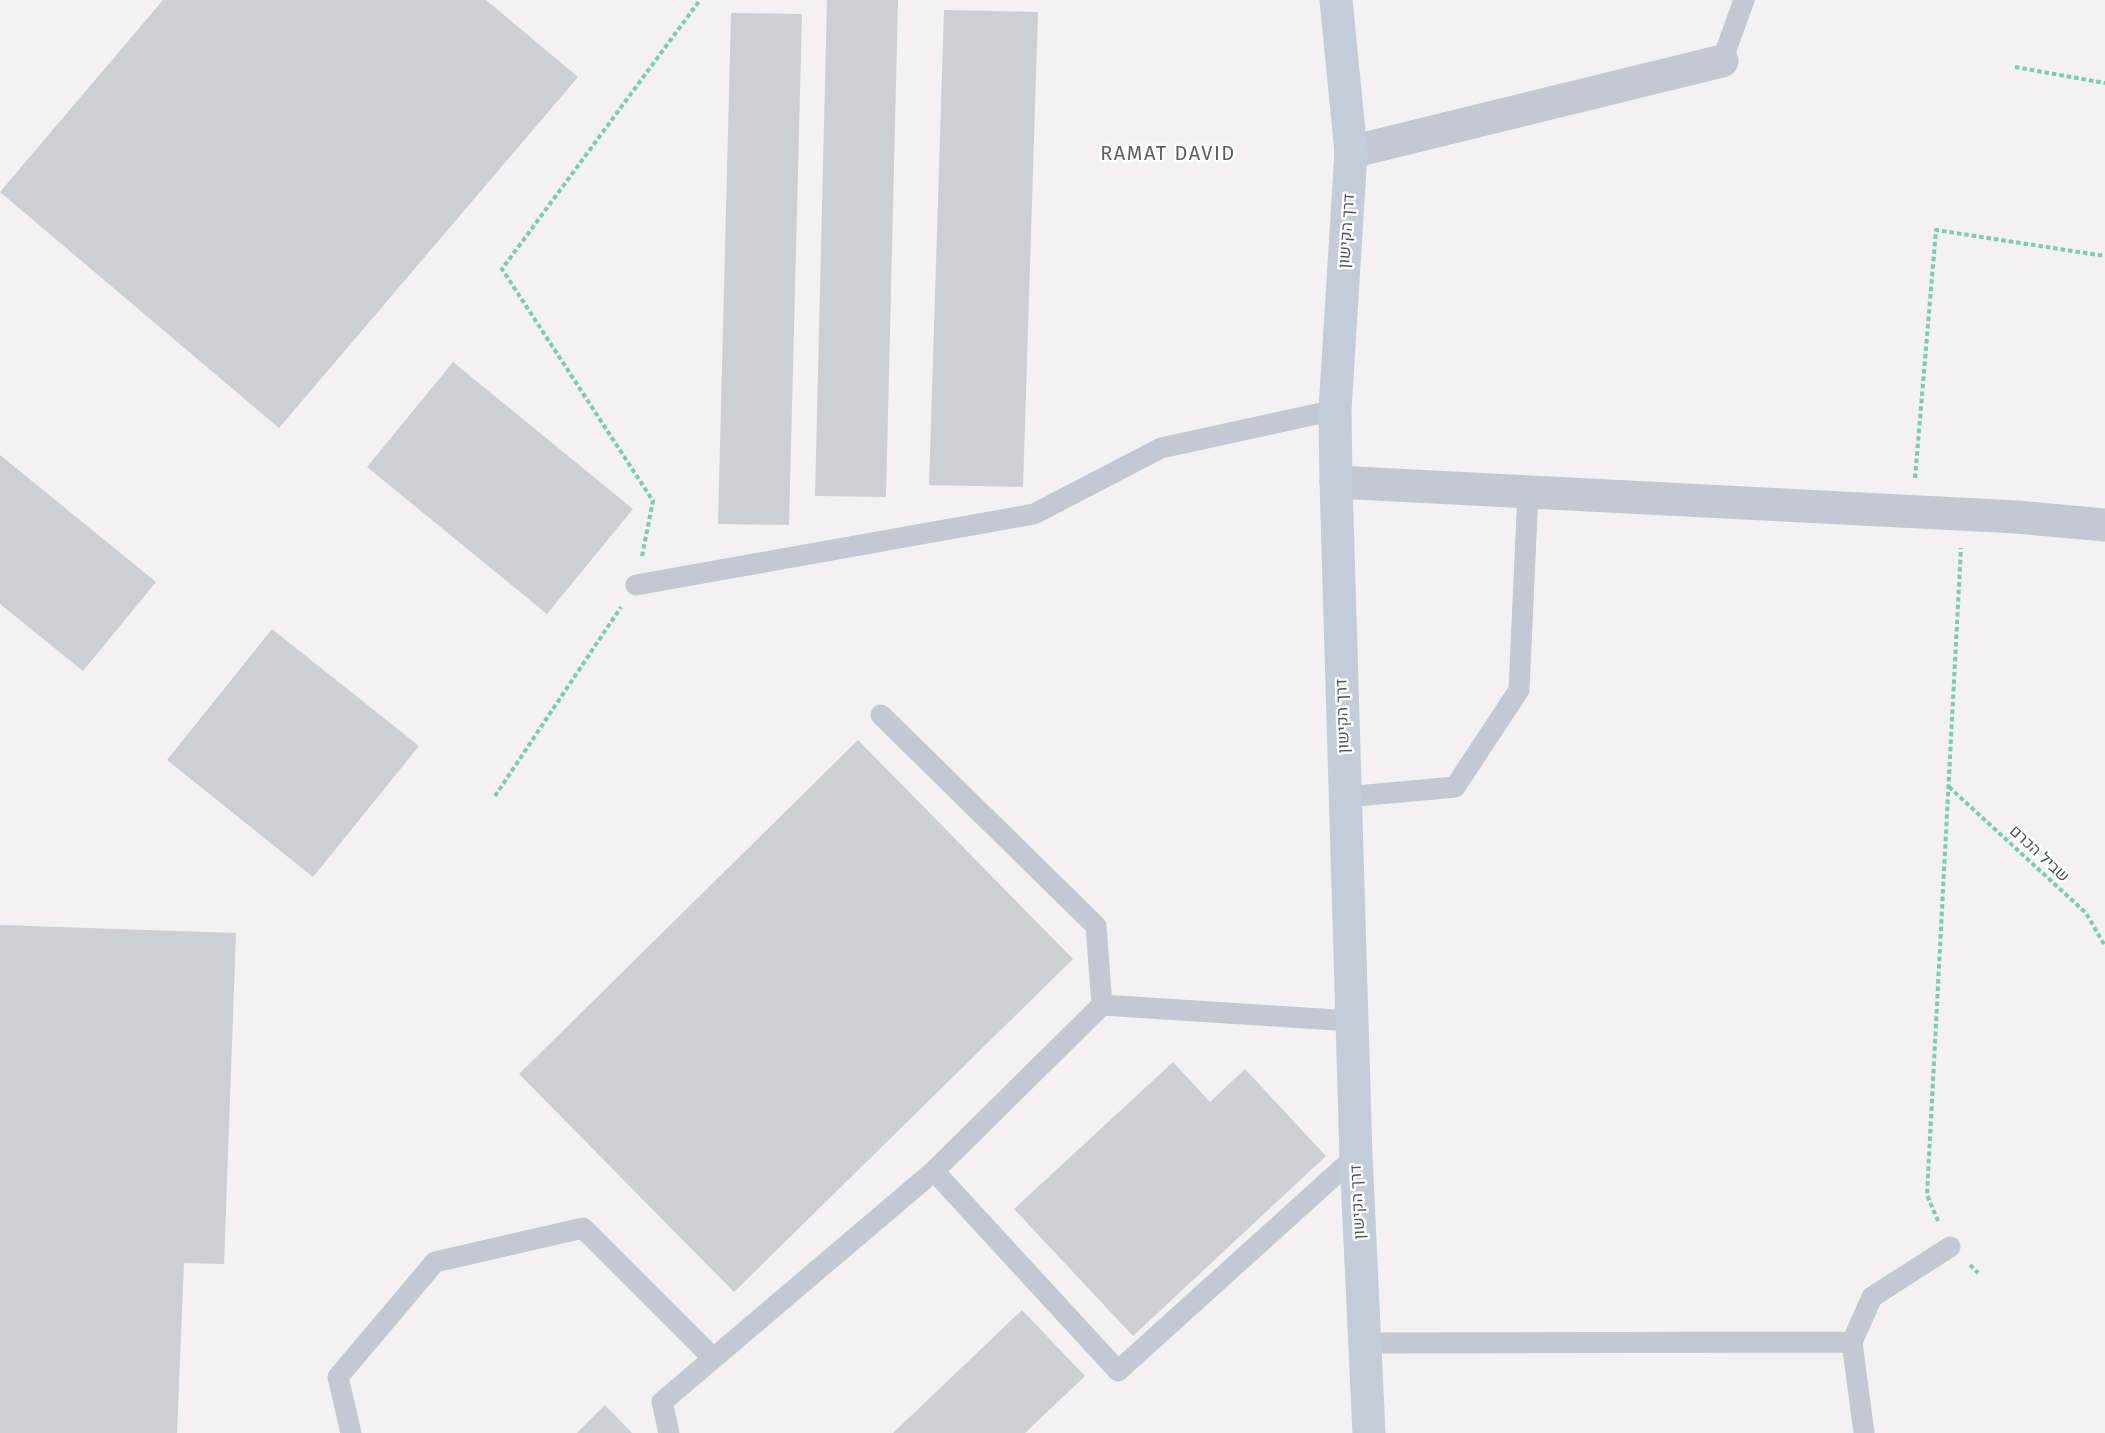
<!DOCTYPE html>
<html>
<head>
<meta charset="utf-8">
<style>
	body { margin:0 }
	canvas { display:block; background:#f3f1f1 }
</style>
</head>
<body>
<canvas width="2105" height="1433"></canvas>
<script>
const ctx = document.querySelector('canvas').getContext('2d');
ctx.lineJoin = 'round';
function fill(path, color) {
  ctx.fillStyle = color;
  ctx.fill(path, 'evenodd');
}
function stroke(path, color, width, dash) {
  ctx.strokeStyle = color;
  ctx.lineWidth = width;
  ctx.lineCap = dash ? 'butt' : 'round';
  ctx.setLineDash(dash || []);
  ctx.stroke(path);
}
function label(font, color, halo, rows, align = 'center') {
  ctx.font = font + ' "Fira Sans",Heebo,sans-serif';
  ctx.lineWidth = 5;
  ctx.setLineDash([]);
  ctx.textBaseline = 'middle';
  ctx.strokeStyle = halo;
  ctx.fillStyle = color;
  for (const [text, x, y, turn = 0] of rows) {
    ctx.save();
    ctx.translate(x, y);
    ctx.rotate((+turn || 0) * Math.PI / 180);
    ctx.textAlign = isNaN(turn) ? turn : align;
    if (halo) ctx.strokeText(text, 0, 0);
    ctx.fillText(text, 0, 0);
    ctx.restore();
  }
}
const building = new Path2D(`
	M163 0H486L578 77 279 428 0 192Z
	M827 0H898L886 497 815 496Z
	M944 10 1038 12 1023 487 929 485Z
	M731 13 802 14 789 525 718 524Z
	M453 362 633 509 547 614 367 467Z
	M0 455 156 582 83 671 0 604Z
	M272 629 419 746 313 877 167 760Z
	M858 740 1073 959 734 1292 519 1074Z
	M0 925 236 933 224 1264 184 1263 177 1433H0Z
	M1173 1062 1210 1102 1245 1069 1326 1156 1133 1336 1014 1209Z
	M1022 1310 1085 1376 1025 1433H893Z
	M605 1405 632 1433H577Z`);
const path = new Path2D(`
	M2015 67 2105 83
	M1915 478 1936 230 2105 256
	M642 556 653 501 502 269 700 0
	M1949 787 2086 913 2105 946
	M495 796 621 607
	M1938 1221 1927 1195 1961 548
	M1970 1265 1978 1273`);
const lane = new Path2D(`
	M1722 61 1744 0
	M636 585 1034 514 1161 448 1335 410
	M881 715 1096 926 1102 1005
	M1346 797 1455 787 1519 690 1528 492
	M934 1171 1118 1371 1356 1156
	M1365 1343 1852 1342
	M351 1433 338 1377 435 1262 583 1228 713 1358
	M669 1433 662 1402 934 1171 1102 1005 1352 1021
	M1864 1433 1852 1342 1872 1297 1950 1247`);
const street = new Path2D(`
	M1351 152 1722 61
	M1336 482 2017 517 2105 525`);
const secondary = new Path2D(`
	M1336 0 1351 152 1335 410 1336 482 1356 1156 1369 1433`);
const streetNames = [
	["דרך הקישון",1347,231,-86],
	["דרך הקישון",1343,716,-92],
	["שביל הכרם",2039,854,43],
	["דרך הקישון",1358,1202,-93]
];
const quarterNames = [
	["RAMAT DAVID",1168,154]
];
fill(building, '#cecfd5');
stroke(path, '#79ccad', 4, [4.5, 3]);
stroke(lane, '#c2c9d2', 21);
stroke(street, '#c2c9d2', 33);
stroke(secondary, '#c4cbd9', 33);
label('16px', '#49515e', '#fff', streetNames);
ctx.letterSpacing = '1.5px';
label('20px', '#5d6065', '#fff', quarterNames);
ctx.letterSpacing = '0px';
</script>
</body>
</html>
